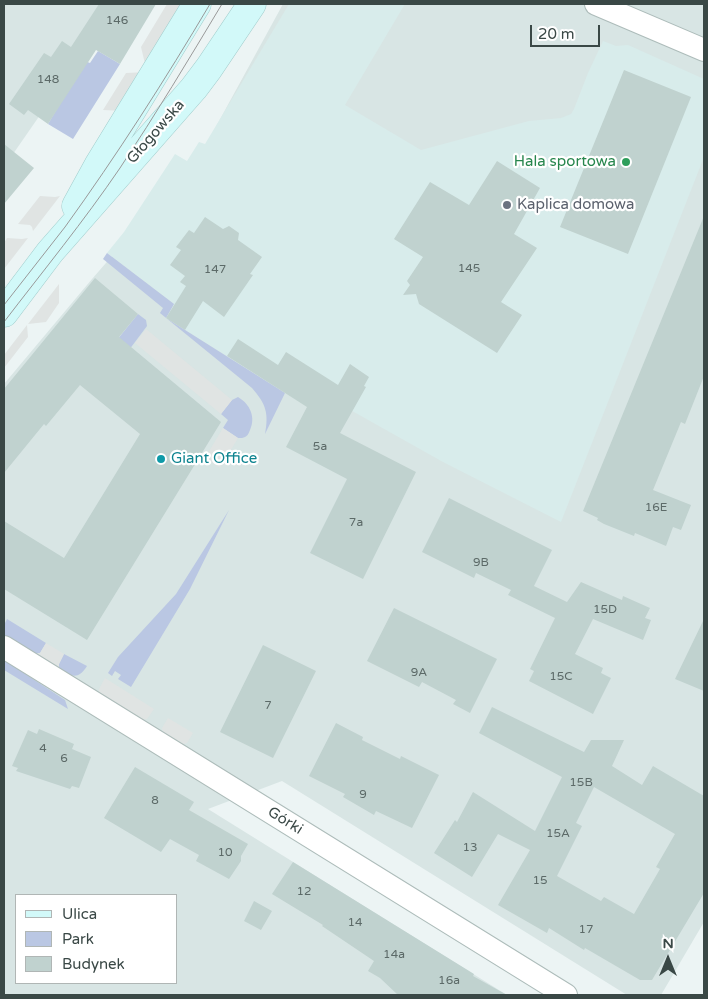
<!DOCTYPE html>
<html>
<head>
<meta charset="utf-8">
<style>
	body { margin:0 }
	#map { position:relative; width:708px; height:999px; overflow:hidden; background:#ecf4f4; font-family:"Varela Round",sans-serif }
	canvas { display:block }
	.frame { position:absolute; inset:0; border:5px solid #3a4846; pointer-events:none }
	.legend { position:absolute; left:15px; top:894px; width:162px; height:90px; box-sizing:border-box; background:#fff; border:1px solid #b0b6b5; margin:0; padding:6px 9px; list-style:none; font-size:15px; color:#3a4846 }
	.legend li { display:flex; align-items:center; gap:10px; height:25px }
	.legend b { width:25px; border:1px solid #b0b6b5 }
	.north { position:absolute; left:643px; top:934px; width:50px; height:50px; -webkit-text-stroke:4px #fff; paint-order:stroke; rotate:0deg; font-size:14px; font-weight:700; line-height:20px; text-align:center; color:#3a4846 }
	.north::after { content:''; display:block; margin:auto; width:18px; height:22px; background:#3a4846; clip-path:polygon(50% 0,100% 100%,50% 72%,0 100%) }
	.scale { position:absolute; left:530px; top:25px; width:70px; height:22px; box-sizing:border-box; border:2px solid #3a4846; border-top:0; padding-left:6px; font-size:15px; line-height:18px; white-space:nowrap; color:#3a4846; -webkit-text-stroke:4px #fff; paint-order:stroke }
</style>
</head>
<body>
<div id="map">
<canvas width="708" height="999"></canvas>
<div class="frame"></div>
<ul class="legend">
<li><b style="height:6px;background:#d2f9f9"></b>Ulica</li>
<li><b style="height:14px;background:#bac7e3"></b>Park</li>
<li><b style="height:14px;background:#c0d2cf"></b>Budynek</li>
</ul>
<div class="north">N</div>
<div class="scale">20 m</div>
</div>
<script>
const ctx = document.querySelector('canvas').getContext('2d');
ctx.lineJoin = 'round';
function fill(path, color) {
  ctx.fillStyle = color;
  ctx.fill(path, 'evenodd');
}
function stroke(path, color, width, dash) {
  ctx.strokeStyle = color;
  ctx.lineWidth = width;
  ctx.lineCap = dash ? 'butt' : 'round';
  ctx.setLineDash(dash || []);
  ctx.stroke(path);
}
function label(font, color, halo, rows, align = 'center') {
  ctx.font = font + ' "Varela Round",sans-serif';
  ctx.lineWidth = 4.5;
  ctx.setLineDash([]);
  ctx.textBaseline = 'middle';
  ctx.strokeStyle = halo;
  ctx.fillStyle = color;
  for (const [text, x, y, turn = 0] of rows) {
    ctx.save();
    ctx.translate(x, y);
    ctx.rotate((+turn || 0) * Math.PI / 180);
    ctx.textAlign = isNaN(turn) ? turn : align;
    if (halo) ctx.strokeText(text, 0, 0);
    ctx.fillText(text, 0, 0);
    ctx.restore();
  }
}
const residential = new Path2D(`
	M4 4H117L4 167Z
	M283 4H704V922L661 995H627L282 781 208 809 507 995H4V384L92 279 201 154ZM16 895H176V983H16Z`);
const education = new Path2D(`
	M289 4H405L345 105 421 150 529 121 561 118 571 114 574 109 588 73 603 41 616 46 628 45 704 79V157L561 522 443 462 313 389 303 404 166 318 174 304 107 253 124 232 175 154 187 161 199 142 205 144Z`);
const green = new Path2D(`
	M98 51 120 64 73 139 48 124 85 61 90 63Z
	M107 253 174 304 166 318 285 393 265 434C269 413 266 404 252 388L160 313 163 308 103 259Z
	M138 314 146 320 147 326 129 350 117 340Z
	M238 397C250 404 256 417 250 430 248 435 247 437 242 438H238L223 428 228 420 221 414 232 400Z
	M229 510 190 589 131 687 118 679 121 675 115 671 112 676 108 673 118 657 176 594Z
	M7 619 46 643 40 653 35 654 4 635V625Z
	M64 654 87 666C78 680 72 677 59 669V664Z
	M4 660 65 700 68 709 4 670Z`);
const parking = new Path2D(`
	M167 4 189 5 124 111 103 110 126 73 147 72 141 47Z
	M40 196 55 197 60 196 33 231 32 227 30 225 18 224Z
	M7 238 22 239 28 238 4 269V243Z
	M59 284V303L46 322 28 324Z
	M27 325 28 337 4 368V355Z
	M146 329 232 400 221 414 135 343Z
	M223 428 238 438 220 468 205 458Z
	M46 643 64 654 59 664V669L35 654 40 653Z
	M105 678 154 709 147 719 141 720 99 694V689Z
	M168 718 193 733 187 743 181 745 163 734 162 728Z`);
const building = new Path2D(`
	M99 4H156L120 64 96 50 48 124 28 110 24 115 9 104 44 53 51 57 62 41 71 47Z
	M624 70 691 97 628 254 560 227Z
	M4 144 34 168 4 204Z
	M497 161 540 188 514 234 537 248 501 302 522 315 497 353 419 304 416 294 403 295 410 285 407 281 423 257 394 239 430 182 469 205Z
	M704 216V376L685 424 681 422 653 490 691 505 681 530 673 527 666 546 635 533 634 536 604 524 597 520 598 518 583 511Z
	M205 217 223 229 229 226 239 233 238 240 262 257 250 274 253 275 224 317 203 301 185 330 166 318 186 286 180 282 185 276 170 265 181 250 176 247 189 230 194 233Z
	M95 278 138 314 119 337 221 422 87 640 4 589V521L64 558 140 434 80 385 46 426 44 424 4 473V389Z
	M238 339 278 365 286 352 338 385 350 364 369 377 364 386 366 387 340 433 416 472 363 579 310 553 347 479 286 447 307 407 227 356Z
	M449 498 552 550 534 586 567 602 581 582 622 600 623 596 650 608 645 618 651 620 643 640 593 619 575 654 603 668 601 673 611 678 593 714 529 681 534 671 530 669 555 618 508 595 511 590 476 573 474 578 422 552Z
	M394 608 497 659 470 713 453 704 456 700 422 682 419 687 367 661Z
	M704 619V691L675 679Z
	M263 645 316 671 273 758 220 732Z
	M492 707 584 752 591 740H624L612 766 642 785 653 766 704 796V893L652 980H640L585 948 584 950 549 928 547 933 498 905 530 850 498 834 472 877 434 853 455 820 457 822 473 792 535 831 562 777 479 733ZM594 787 675 834 656 867 660 869 634 914 604 897 601 901 557 876 582 826 576 823Z
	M336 723 363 737 362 740 400 759 401 756 439 775 412 828 376 811 374 815 343 797 345 794 309 776Z
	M39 729 74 744 72 749 91 757 79 788 72 786 70 789 16 771 18 768 12 766 28 730 37 734Z
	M135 767 194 802 189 810 248 844 241 856V861L229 879 196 861 199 855 170 839 161 852 104 818Z
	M293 862 474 974 473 976 507 995H398L380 978 368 971 374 961 322 926 323 925 272 894Z
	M254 901 272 911 261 930 244 921Z`);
const street = new Path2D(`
	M596 4 704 50
	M4 647 566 995`);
const secondary = new Path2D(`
	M76 206 99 164 197 4
	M4 313 50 252 194 88 209 68 252 4`);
const tram = new Path2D(`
	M4 305C24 279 45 253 65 227 117 155 165 80 210 4
	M4 322C43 271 84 221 120 168 156 114 189 59 222 4`);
const markers = [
	[626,162,5,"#2e9e5b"],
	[507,205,5,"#6b7280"],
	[161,459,5,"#0f9aa8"]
];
const numberNames = [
	["146",117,21],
	["148",48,80],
	["145",469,269],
	["147",215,270],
	["5a",320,447],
	["16E",656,508],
	["7a",356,523],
	["9B",481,563],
	["15D",605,610],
	["9A",419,673],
	["15C",561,677],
	["7",268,706],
	["4",43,749],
	["6",64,759],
	["15B",581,783],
	["9",363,795],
	["8",155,801],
	["15A",558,834],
	["13",470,848],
	["10",225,853],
	["15",540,881],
	["12",304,892],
	["14",355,923],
	["17",586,930],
	["14a",394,955],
	["16a",449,981]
];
const streetNames = [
	["Głogowska",156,132,-49],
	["Górki",285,821,32]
];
const leisureNames = [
	["Hala sportowa",616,162]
];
const worshipNames = [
	["Kaplica domowa",517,205]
];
const cultureNames = [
	["Giant Office",171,459]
];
fill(residential, '#d8e5e4');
fill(education, '#d8eceb');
fill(green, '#bac7e3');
fill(parking, '#e0e4e3');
fill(building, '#c0d2cf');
stroke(street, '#adbcba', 24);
stroke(secondary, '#9fcbca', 29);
stroke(street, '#fff', 22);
stroke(secondary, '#d2f9f9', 28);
stroke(tram, '#999', 1);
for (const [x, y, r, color] of markers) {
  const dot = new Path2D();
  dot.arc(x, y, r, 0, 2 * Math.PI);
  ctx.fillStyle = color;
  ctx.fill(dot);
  stroke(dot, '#fff', 2);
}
label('12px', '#5c6a68', null, numberNames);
label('15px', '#3a4846', '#fff', streetNames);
label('15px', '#27864d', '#fff', leisureNames, 'right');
label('15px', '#5b616d', '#fff', worshipNames, 'left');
label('15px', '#0d838f', '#fff', cultureNames, 'left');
</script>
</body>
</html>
